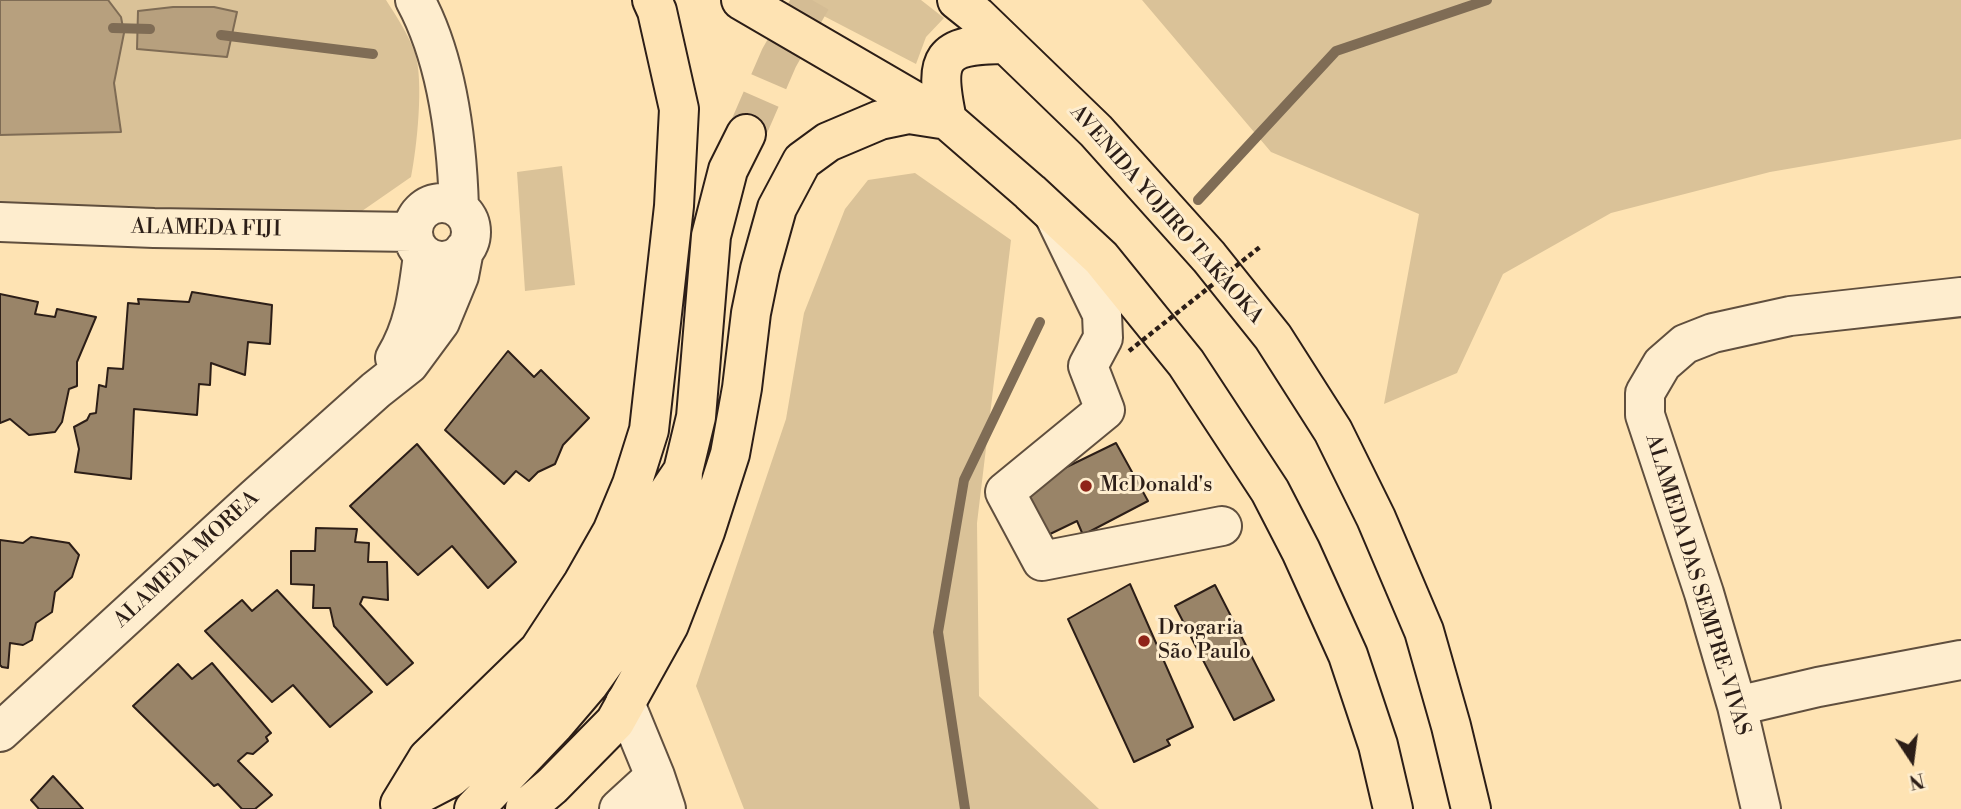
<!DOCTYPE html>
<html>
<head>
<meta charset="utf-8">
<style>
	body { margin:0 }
	#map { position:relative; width:1961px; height:809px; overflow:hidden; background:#fee3b3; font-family:"Libre Bodoni",serif }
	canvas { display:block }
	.north { position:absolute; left:1877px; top:725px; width:70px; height:70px; -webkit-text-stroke:5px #feedce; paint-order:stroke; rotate:167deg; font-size:19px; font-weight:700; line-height:28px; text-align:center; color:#2c1e17 }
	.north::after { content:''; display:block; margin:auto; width:24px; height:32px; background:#2c1e17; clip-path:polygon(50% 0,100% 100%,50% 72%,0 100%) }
</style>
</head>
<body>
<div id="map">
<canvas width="1961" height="809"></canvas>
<div class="north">N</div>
</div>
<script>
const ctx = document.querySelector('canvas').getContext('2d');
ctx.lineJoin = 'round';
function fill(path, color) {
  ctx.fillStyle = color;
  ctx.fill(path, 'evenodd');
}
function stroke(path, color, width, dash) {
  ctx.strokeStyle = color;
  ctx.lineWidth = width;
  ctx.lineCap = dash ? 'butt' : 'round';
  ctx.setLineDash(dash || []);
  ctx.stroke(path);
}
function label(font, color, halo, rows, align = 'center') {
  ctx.font = font + ' "Libre Bodoni",serif';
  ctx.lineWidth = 6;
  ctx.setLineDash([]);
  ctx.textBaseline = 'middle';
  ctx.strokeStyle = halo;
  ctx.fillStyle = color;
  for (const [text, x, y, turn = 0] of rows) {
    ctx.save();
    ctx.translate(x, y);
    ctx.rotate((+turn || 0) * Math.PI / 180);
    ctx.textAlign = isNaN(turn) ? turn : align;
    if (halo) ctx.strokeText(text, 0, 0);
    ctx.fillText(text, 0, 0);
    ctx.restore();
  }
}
const green = new Path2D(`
	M0 0H386C397 17 408 34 415 53 424 80 417 148 411 177L362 211 0 206Z
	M793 0H921L944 18 926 37 916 64Z
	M1142 0H1961V139L1770 172 1611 213 1503 274 1457 373 1384 404 1419 214 1271 152Z
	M562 166 575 285 525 291 517 172Z
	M915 173 1011 240 977 523 979 696 1099 809H744L696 686 786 419 804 313 845 209 868 180Z`);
const water = new Path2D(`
	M0 0H108L121 17 124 33 114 83 121 132 0 135Z
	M173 7H214L237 12 227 57 137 49 138 11Z`);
const stream = new Path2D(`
	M113 28 150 29
	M221 35 373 54
	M1198 200 1336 51 1487 0
	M965 809 938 632 964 480 1040 322`);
const building = new Path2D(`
	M192 292 272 305 270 344 248 342 245 375 211 363 210 385 199 384 197 415 134 409 131 479 75 472 79 449 74 427 87 420 90 414 96 413 99 385 106 387 108 368 123 369 128 303 139 304 138 299 189 302Z
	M0 294 38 302 35 314 55 317 57 309 96 317 77 362V386L69 389 62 422 55 432 29 435 10 419 0 423Z
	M508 351 534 377 541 370 589 418 563 445 555 464 538 472 529 481 516 471 504 484 445 430Z
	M1116 443 1148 501 1083 535 1077 521 1048 535 1024 492 1040 480Z
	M417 444 516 562 488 588 452 546 418 575 350 506Z
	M316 528 357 529 355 542 369 543 368 562H387L388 600 363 597 360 604 413 663 387 685 334 626 330 608H313L314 585 291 584V551H315Z
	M31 537 69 543 79 555 72 577 55 592 52 612 36 623 32 640 23 645 10 643 8 668 2 667 0 665V540L23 543Z
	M1130 584 1193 727 1167 740 1170 745 1134 762 1068 619Z
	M1215 585 1274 700 1234 720 1175 606Z
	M277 590 372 692 330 727 293 685 272 702 205 631 242 600 252 611Z
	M212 663 271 733 266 737 268 741 253 754 247 753 238 761 272 795 255 809H242L218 784 214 786 133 706 178 664 192 679Z
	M53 776 83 809H39L31 800Z`);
const majorTunnel = new Path2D(`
	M746 134 779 58 812 0`);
const minor = new Path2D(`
	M415 0C447 59 457 141 459 208
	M413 232a29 29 0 1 1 58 0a29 29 0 1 1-58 0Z
	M1054 215 1102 314 1103 338 1088 366 1105 410 1005 492 1042 561 1222 526
	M0 222 154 228 412 232
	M395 358C415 325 418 292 423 255
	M625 703 655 776 666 809
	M1737 706 1818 687 1961 660
	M0 732 255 498 376 390 409 364 440 322 459 276 464 250
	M619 809 655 776
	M1761 809 1737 706 1704 593 1645 415V393L1662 364 1685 344 1713 333 1790 316 1961 297`);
const major = new Path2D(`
	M741 0 947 120 1030 192 1101 258 1186 363 1270 491 1301 551 1348 655 1378 745 1393 809
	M957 0 977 16 1096 131 1209 257 1273 337 1333 431 1376 518 1424 631 1451 726 1471 809
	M947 120C934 58 939 44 1006 44
	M400 804 428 758 539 650 583 583 612 532 632 484 649 430 674 206 679 109 657 11 652 0
	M400 804 450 778 487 746 558 672 589 631 636 552 656 511 683 471
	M474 809 554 725 589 684 624 635 654 581 681 521 683 471 696 417 711 236 728 170 746 134
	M525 809 552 786 615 722 669 625 705 532 730 454 742 388 751 313 760 269 777 208 802 161 828 142 880 120 909 114 941 119`);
const pathBridge = new Path2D(`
	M1129 351 1260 247`);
const markers = [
	[1086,486,7,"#8f2418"],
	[1144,641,7,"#8f2418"]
];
const streetNames = [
	["AVENIDA YOJIRO TAKAOKA",1166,215,49],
	["ALAMEDA FIJI",206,229,1],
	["ALAMEDA MOREA",187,560,-43],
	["ALAMEDA DAS SEMPRE-VIVAS",1697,585,73]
];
const poiNames = [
	["McDonald's",1100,486],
	["Drogaria",1158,629],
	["São Paulo",1158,653]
];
fill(green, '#dac298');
fill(water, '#b7a07e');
stroke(water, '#7f6c55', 2);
stroke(stream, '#7f6c55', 10);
fill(building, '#998468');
stroke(building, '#2c1e17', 2);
stroke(majorTunnel, '#d4bc94', 38, [38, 19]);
stroke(minor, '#604f3e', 42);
stroke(major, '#2c1e17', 42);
stroke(minor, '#feedce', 38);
stroke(major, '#fee3b3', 38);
stroke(pathBridge, '#2c1e17', 4.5, [5, 3.5]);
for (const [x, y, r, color] of markers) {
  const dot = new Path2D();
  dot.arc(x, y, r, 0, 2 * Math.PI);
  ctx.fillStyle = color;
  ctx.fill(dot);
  stroke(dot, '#feedce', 2.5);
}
label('21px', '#2c1e17', '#feedce', streetNames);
label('21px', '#2c1e17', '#feedce', poiNames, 'left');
</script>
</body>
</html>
